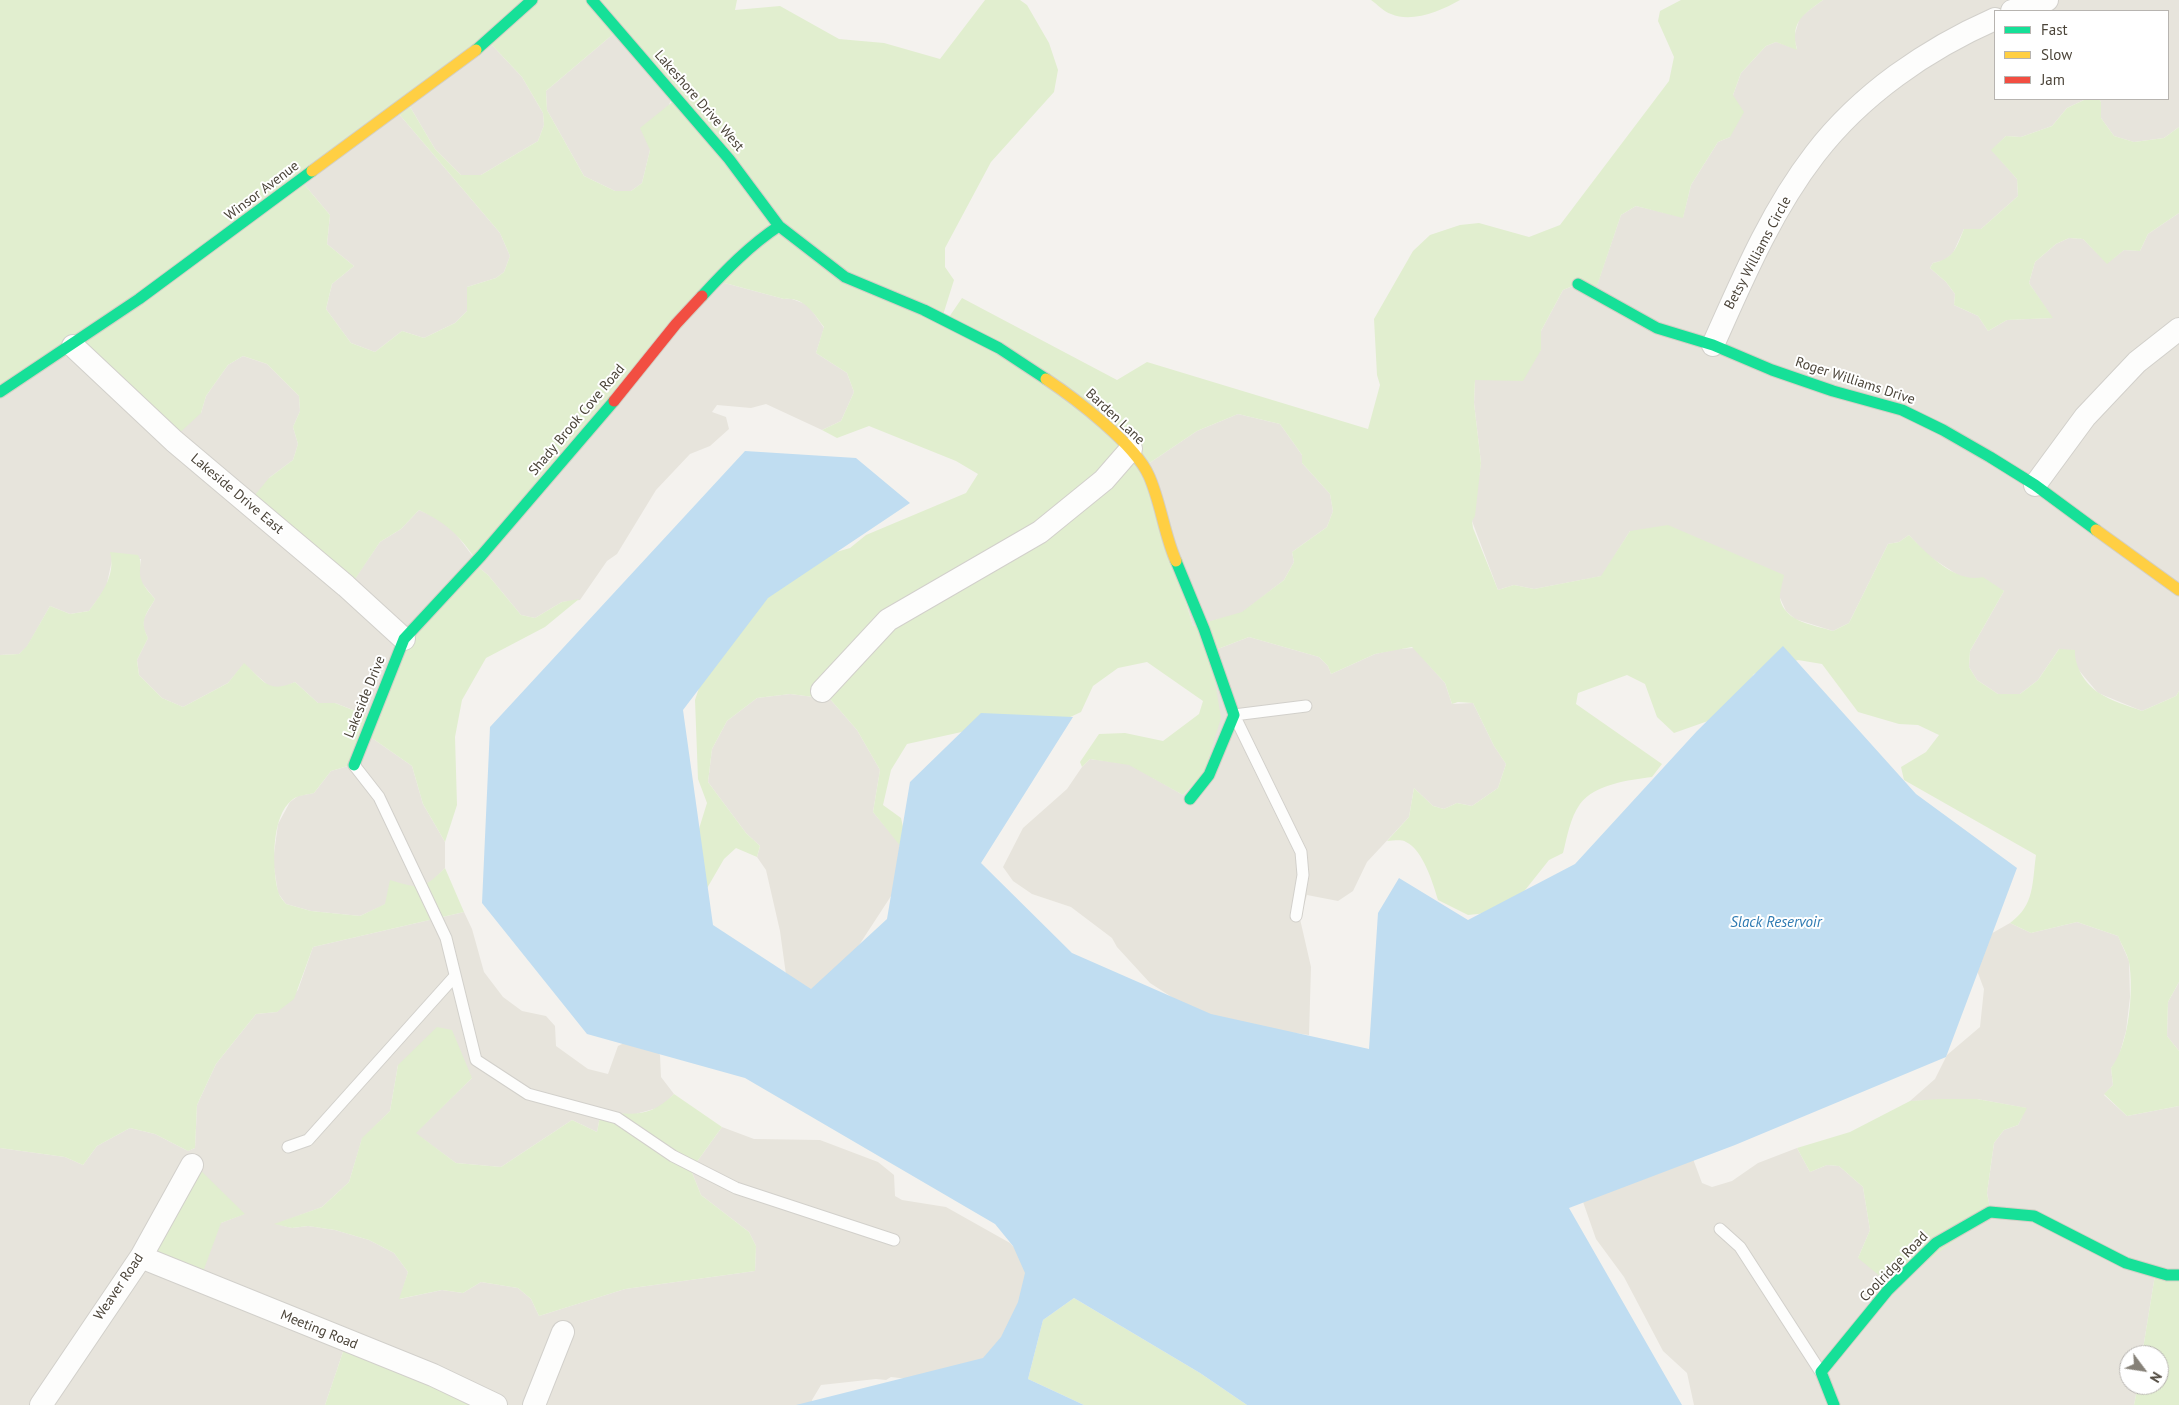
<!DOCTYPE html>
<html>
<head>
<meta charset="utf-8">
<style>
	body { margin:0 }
	#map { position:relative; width:2179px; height:1405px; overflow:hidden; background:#f4f2ee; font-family:"PT Sans",sans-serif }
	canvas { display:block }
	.legend { position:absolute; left:1994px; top:10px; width:175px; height:90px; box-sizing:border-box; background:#fff; border:1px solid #b7b4b0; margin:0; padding:6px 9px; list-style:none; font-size:15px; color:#4b4439 }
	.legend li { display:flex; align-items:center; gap:10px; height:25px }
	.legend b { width:25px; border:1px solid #b7b4b0 }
	.north { position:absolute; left:2119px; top:1345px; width:50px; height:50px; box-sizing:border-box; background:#fff; border:1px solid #b7b4b0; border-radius:50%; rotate:121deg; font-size:14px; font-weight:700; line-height:20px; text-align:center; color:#4b4439 }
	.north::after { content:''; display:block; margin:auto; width:18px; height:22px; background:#868178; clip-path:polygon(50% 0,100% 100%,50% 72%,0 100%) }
</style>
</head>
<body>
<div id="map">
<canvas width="2179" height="1405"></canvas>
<ul class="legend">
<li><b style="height:6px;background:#16e098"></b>Fast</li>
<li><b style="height:6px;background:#ffcf43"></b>Slow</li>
<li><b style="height:6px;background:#f24e42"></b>Jam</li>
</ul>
<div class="north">N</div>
</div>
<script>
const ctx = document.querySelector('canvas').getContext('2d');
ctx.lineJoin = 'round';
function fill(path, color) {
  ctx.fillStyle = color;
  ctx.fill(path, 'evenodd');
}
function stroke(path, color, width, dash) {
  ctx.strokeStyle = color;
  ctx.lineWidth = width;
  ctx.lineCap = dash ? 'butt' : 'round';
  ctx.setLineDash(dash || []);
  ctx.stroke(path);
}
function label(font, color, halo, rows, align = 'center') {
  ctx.font = font + ' "PT Sans",sans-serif';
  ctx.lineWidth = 4;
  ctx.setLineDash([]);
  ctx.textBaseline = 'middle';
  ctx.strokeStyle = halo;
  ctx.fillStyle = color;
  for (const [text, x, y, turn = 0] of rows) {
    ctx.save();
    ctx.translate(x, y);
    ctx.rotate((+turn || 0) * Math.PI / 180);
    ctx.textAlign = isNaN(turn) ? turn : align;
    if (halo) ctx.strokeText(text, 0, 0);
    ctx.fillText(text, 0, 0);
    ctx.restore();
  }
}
const residential = new Path2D(`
	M1823 0H2179V127L2164 138 2134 142 2114 136 2101 118V102L2099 99H2168V11H1995V99H2086L2067 108 2052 126 2021 137 2006 136 1992 150 2017 179 2018 196 1981 229H1964L1953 253 1945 260 1933 263 1930 268 1946 282 1955 294 1954 305 1978 316 1988 331 2007 320 2052 318 2029 283 2035 262 2056 244 2069 238 2083 239 2107 263 2124 250 2140 251 2148 234 2179 213V691L2176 696 2142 711 2098 693 2077 668 2075 660 2059 649 2038 680 2020 694H1998L1977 680 1969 667 1970 651 2004 591 1961 577 1927 555 1909 535 1899 542 1888 544 1849 623 1833 631 1795 619 1786 611 1780 598 1630 531 1602 576 1534 589 1514 585 1498 590 1472 521 1481 463 1474 403 1475 380 1541 350V331L1563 290 1575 285 1595 291 1621 215 1636 206 1683 217 1691 185 1718 142 1730 137 1733 95 1741 73 1766 46 1776 42 1797 49 1794 37 1800 17Z
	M618 30 674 93 650 150 642 183 631 191H615L584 176 547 110 546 91Z
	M491 44 522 77 543 113 544 125 538 141 481 175H461L435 149 409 105Z
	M399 114 500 233 510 256 504 272 496 278 467 287V311L455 323 424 338 402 331 375 352 351 343 326 309 332 284 354 266 327 244 330 215 303 183Z
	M721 282 784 299H792L808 305 824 328 816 353 847 373 854 392 841 421 822 430 766 404 751 408 717 405 712 412 726 417 729 429 710 446 690 454 656 490 617 554 607 561 580 600 562 602 535 618 521 615 488 575 477 566 374 718 335 703H318L295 682 282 688 270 687 244 664 228 683 183 707 162 698 139 675 137 660 148 638 143 628 144 618 155 599 141 582 139 574 141 559 112 560 106 588 89 611 70 614 50 606 27 647 19 654 0 655V395L63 355 201 413 206 396 228 365 243 356 267 364 299 396 300 411 293 427 298 444 293 460 269 478 349 587 380 542 401 529 419 510 441 520 456 534 477 562Z
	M1238 414 1280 424 1302 455V463L1330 494 1333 511 1327 527 1292 552 1294 562 1284 580 1242 613 1193 626 1145 466 1197 431Z
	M1249 637 1319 657 1328 666 1331 674 1375 654 1397 649 1414 648 1445 683 1452 704 1473 703 1494 746 1506 764 1498 788 1472 806 1457 803 1444 809 1433 806 1414 788 1409 817 1367 862 1353 891 1338 901 1307 895 1300 919 1311 967 1309 1035 1224 1023 1206 1019 1150 983 1117 947 1112 938 1071 907 1032 894 1013 881 1003 867 1023 828 1067 789 1082 767 1090 759 1129 764 1183 795 1204 773 1210 652Z
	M790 694 830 699 857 730 880 770 873 812 900 844 893 893 850 959 832 996 787 982 780 931 766 870 757 857 760 846 746 833 708 782 712 749 727 721 757 698Z
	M369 736 412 766 423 804 445 842V868L430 884 412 887 386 904 360 916 311 911 286 904 278 893 273 861 278 824 290 802 298 796 314 793 331 771 358 763Z
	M464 912 472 929 484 972 503 997 522 1011 546 1016 555 1026 556 1046 588 1069 608 1074 618 1046 634 1038 651 1040 660 1055 661 1077 674 1094 661 1107 632 1115 601 1111 597 1132 572 1120 501 1167 456 1163 415 1133 472 1078 398 1065 390 1111 362 1139 349 1182 322 1207 276 1224 292 1228 308 1226 335 1230 369 1240 394 1253 408 1272 400 1299 442 1290 463 1293 481 1282 518 1288 531 1299 539 1316 625 1289 755 1271 756 1246 749 1232 701 1195 691 1170 722 1127 754 1139 820 1140 878 1162 894 1175 895 1196 902 1200 946 1207 1010 1243 1034 1269 988 1374 918 1380 891 1377 886 1380 876 1379 821 1385 812 1400V1405H496L345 1346 325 1405H0V1148L65 1157 83 1165 97 1146 130 1128 155 1134 188 1151 195 1148 197 1105 216 1064 256 1014 277 1012 298 990 313 947ZM194 1166 244 1214 221 1223Z
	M2077 922 2118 936 2129 961 2130 997 2126 1031 2118 1060 2111 1068 2113 1085 2104 1095 2127 1116 2179 1106V1277L2155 1275 2142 1355H2129V1385H2138L2134 1405H1694L1687 1373 1663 1351 1624 1277 1596 1239 1582 1199 1693 1159 1702 1183 1712 1187 1732 1181 1758 1163 1797 1148 1810 1172 1827 1165 1839 1166 1863 1187 1870 1230 1858 1258 1991 1213 1987 1193 1994 1143 2004 1130 2018 1125 2026 1108 1977 1099 1910 1101 1935 1079 1947 1055 1980 1027 1984 989 1968 947 2010 923 2031 933Z
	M2179 982V1051L2167 1036 2168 1002Z`);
const green = new Path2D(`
	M0 0H737L735 10 780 6 839 39 884 43 940 59 985 0H1020L1027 5 1049 43 1058 70 1054 92 991 162 945 248V267L954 280 943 315 947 320 962 298 1117 380 1147 362 1368 429 1380 385 1377 375 1374 319 1413 251 1430 235 1460 225 1479 223 1529 237 1560 225 1669 81 1674 57 1658 21 1660 11 1681 0H1823C1803 15 1790 21 1797 50L1776 42 1766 46 1741 73 1733 95 1744 112 1730 137 1718 142 1691 185 1683 218 1636 206 1621 215 1595 292 1575 285 1563 290 1541 331V350L1523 381 1475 380 1474 403 1481 463 1475 516 1472 521 1473 528 1498 590 1514 585 1534 589 1601 576 1630 531 1668 525 1784 575C1783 582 1779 593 1780 599 1785 622 1814 625 1833 631L1849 623 1888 544 1899 542 1909 535C1926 553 1956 584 1983 577L2004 591 1970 651 1969 667 1977 680 1998 694H2020L2038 680 2059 649 2075 650C2074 666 2085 684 2099 693 2111 701 2129 706 2142 711L2176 696 2179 691V982L2168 1002 2167 1036 2179 1051V1106L2127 1116 2104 1094 2113 1085 2111 1068C2129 1046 2134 990 2129 962 2127 953 2121 944 2118 936L2077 922 2031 933 2010 923C2035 905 2032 883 2036 855L1904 780 1901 767 1926 752 1939 735 1918 725 1899 724 1858 712 1822 664 1798 660 1754 674 1725 715 1674 733 1657 717 1645 684 1627 675 1578 693 1576 704 1662 764 1652 777C1629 780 1595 784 1580 804 1570 818 1567 837 1563 853L1549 860 1522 894 1497 912 1468 915 1438 900C1433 883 1423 850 1406 842 1401 839 1393 841 1387 841L1409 817 1414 788 1433 806 1444 809 1457 803 1472 806 1498 788 1506 764 1494 746 1473 703 1458 702 1452 704 1445 683 1412 647 1375 654 1331 674 1328 666 1319 657 1249 637 1210 652 1221 718 1204 773 1183 795 1129 765 1090 759 1082 767 1080 762 1099 734 1125 733 1163 741 1199 714 1203 701 1147 662 1118 668 1093 686 1081 712 1064 720 998 724 907 744 891 770 883 805 901 818 910 858 873 812 880 770 857 730 830 699 790 694 757 698 727 721 712 749 708 782 746 833 760 846 757 857 736 848 724 859 699 902 684 877 707 803 698 779 695 700 714 643 734 601 823 556 850 548 866 535 966 493 978 474 956 461 869 426 837 438 822 430 841 421 854 392 847 373 816 353 824 327C813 313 805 297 784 299L721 282 477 566 488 575 521 615 535 618 562 602 579 599 545 627 486 658 462 700 455 737 457 805 445 842 423 804 412 766 369 736 358 763 331 771 314 793C306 795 298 795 292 800 271 816 272 868 278 891 279 896 283 900 286 904L311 911 360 916 385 904 390 880C419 889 423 890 445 868L464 912 313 947 294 999 277 1012 256 1014 216 1064 197 1105 195 1148 188 1151 155 1134 130 1128 97 1146 83 1165 65 1157 0 1148V655L19 654 27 646 50 606 70 614 89 611C102 593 116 575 110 552L138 555C143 562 138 570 141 579 143 586 150 593 155 599 146 615 139 620 148 638L137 660 139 675 162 698 183 707 228 683 244 663C264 681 268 694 295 682L318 703H335L373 718 405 641 478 562C458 535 450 525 419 510L401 529 380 542 349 588 250 501 269 478 293 460 298 444 293 427 300 411 299 396 267 364 243 356 228 365 206 396 201 413 174 438 78 349 0 395ZM618 30 676 99 640 128 650 150 642 183 631 191H615L584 176 547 110 546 91ZM491 44 522 77 543 113 544 125 538 141 481 175H461L435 149 409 105ZM399 114 500 233 510 256 504 272 496 278 467 287V311L455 323 424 338 402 331 375 352 351 343 326 309 332 284 354 266 327 244 330 215 303 183ZM1238 414 1280 424 1302 455V463L1330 494 1333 511 1327 527 1292 552 1294 562 1284 580 1242 612 1193 626 1145 466 1197 431Z
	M1371 0H1460C1441 11 1412 23 1391 14 1384 12 1377 4 1371 0Z
	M2086 99H2099L2101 102V118L2114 136 2134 142 2164 138 2179 127V213L2148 234 2140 251 2124 250 2107 264 2083 239 2069 238 2056 244 2035 262 2029 283 2053 318 2007 320 1988 331 1978 316 1954 305 1955 294 1946 282 1930 268 1933 263C1955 258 1956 248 1964 229H1981L2018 196 2017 179 1991 150 2006 136 2021 137 2052 126 2067 108Z
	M437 1027 452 1030 472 1078 416 1133 456 1163 501 1167 572 1120 597 1132 601 1111C632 1115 650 1118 674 1094L722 1127 691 1170 701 1195 749 1232 756 1246 755 1271 625 1289 539 1316 531 1299 518 1288 481 1282 463 1293 442 1290 399 1299 408 1272 394 1253 369 1240 335 1230 308 1226 292 1228 274 1224 322 1207 349 1182 362 1138 390 1111 398 1065Z
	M1940 1099H1977L2027 1108 2018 1125 2004 1130 1994 1143 1987 1193 1991 1213 1893 1287 1858 1258 1870 1230 1863 1187 1839 1166 1827 1165 1810 1172 1797 1148 1850 1132 1910 1101Z
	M196 1166 245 1214 221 1223 200 1280 147 1250Z
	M2155 1275 2179 1277V1405H2134L2138 1385H2159V1355H2142Z
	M1074 1298 1200 1373 1247 1405H1084L1028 1379 1043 1320Z
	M345 1346 496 1405H325Z`);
const water = new Path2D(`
	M745 451 856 458 910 503 768 598 683 710 713 925 811 989 887 919 910 782 981 713 1073 717 981 863 1072 953 1211 1014 1369 1049 1378 913 1399 878 1468 920 1575 864 1697 731 1783 646 1916 794 2017 868 1946 1057 1735 1145 1569 1208 1682 1405H1247L1200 1373 1074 1298 1043 1320 1028 1379 1084 1405H796L983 1358 1001 1337 1018 1302 1025 1273 1013 1246 995 1224 745 1078 587 1034 482 903 490 727Z`);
const lane = new Path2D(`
	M354 765 379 797 446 938 476 1060 528 1094 617 1118 673 1156 736 1188 894 1240
	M1296 916 1303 875 1301 852 1234 715 1306 706
	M288 1147 308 1140 455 976
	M1720 1229 1740 1247 1820 1371`);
const street = new Path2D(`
	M2012 11 2047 0
	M1713 345C1742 280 1771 211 1815 154 1861 94 1927 49 1995 19
	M73 346 174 441 346 586 404 639
	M2035 485 2085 417 2137 362 2179 329
	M822 691 888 620 1040 532 1104 480 1131 449
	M141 1257 433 1375 496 1405
	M41 1405 141 1257 192 1165
	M534 1405 563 1332`);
const fast = new Path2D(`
	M592 0 729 159 779 226 845 277 924 310 999 348 1046 379
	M476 50 532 0
	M1578 284 1657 328 1713 345 1772 370 1833 391 1902 410 1943 430 1990 457 2035 485 2096 530
	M702 296C725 271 750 245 779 226
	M0 392 139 299 312 171
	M1176 561 1204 629 1234 715 1209 775 1190 799
	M354 765 404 639 481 556 614 401
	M1834 1405 1821 1372 1888 1290 1936 1243 1990 1212 2034 1216 2126 1263 2167 1275H2179`);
const slow = new Path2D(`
	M312 171 476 50
	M1046 379C1076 399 1135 444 1149 476 1161 503 1164 534 1176 561
	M2096 530 2179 590`);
const jam = new Path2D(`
	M614 401 676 324 702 296`);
const streetNames = [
	["Lakeshore Drive West",699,101,49],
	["Winsor Avenue",262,191,-37],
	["Betsy Williams Circle",1758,253,-62],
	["Roger Williams Drive",1855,381,18],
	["Barden Lane",1115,417,43],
	["Shady Brook Cove Road",577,420,-50],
	["Lakeside Drive East",237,494,40],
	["Lakeside Drive",365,697,-68],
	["Coolridge Road",1894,1267,-46],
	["Weaver Road",119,1287,-56],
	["Meeting Road",319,1330,22]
];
const waterNames = [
	["Slack Reservoir",1776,923]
];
fill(residential, '#e7e4dc');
fill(green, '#e1eecf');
fill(water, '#c0ddf1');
stroke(lane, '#d2d0cb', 13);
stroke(street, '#d2d0cb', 24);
stroke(fast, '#d3cfc5', 13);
stroke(slow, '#d3cfc5', 13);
stroke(jam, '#d3cfc5', 13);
stroke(lane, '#fdfdfc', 11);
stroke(street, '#fdfdfc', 22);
stroke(fast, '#16e098', 11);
stroke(slow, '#ffcf43', 11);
stroke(jam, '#f24e42', 11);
label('14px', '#4b4439', '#fff', streetNames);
label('italic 15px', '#2e7ab2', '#fff', waterNames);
</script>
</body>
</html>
